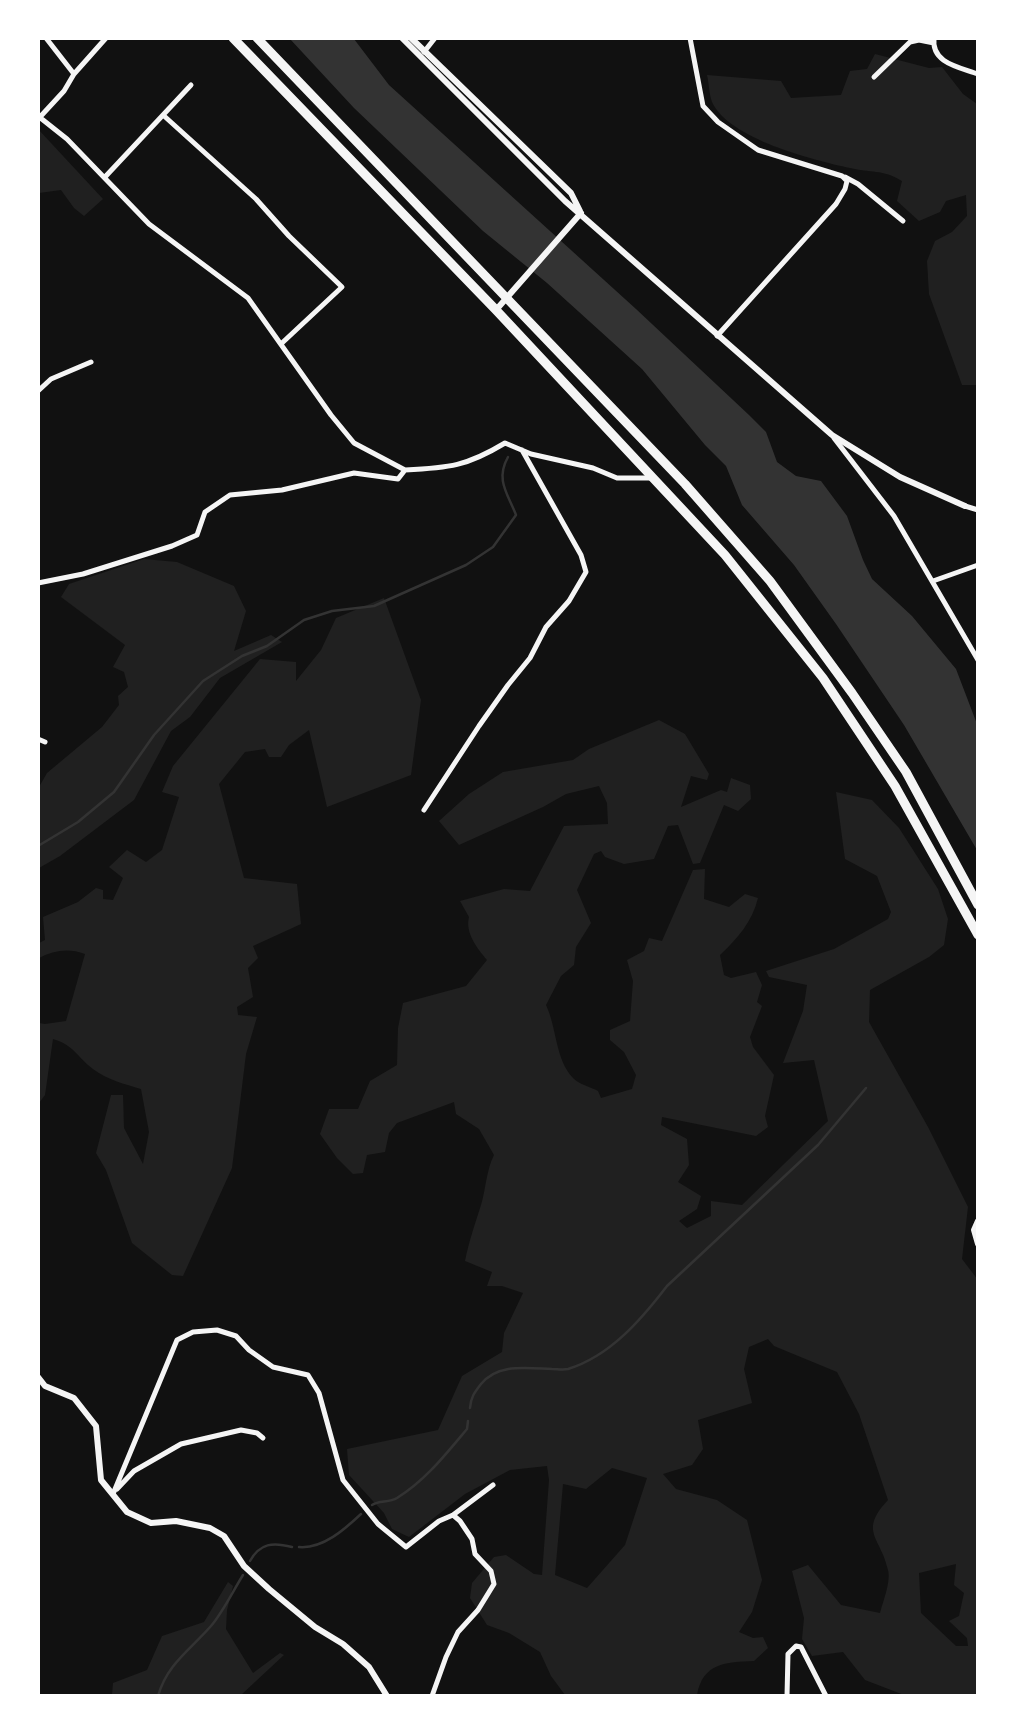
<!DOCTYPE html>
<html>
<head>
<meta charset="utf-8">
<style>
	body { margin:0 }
	#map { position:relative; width:1016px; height:1734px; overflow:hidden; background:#111; font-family:Arial,sans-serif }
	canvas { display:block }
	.frame { position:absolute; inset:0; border:40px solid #fff; pointer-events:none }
</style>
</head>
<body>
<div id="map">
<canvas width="1016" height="1734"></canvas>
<div class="frame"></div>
</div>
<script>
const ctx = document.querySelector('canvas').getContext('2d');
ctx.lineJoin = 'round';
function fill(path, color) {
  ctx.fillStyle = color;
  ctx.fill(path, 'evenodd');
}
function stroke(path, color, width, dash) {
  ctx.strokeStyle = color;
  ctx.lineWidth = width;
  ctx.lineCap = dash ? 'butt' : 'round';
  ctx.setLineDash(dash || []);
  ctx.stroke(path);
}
const green = new Path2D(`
	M875 54 929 68 942 67 963 94 977 104V385H962L929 294 927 261 935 241 952 232 967 216 966 195 946 201 940 212 919 221 897 201 902 181C883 169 870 173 850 168 813 160 729 139 712 102 709 94 709 83 707 75L781 81 791 98 841 95 850 71 867 69Z
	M38 129 103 199 84 216 74 208 61 190 39 193Z
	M144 559 177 562 234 586 246 611 234 651 271 635 282 642 220 678 190 717 171 731 134 800 60 856 39 868V787L47 773 102 727 119 705 118 696 128 687 124 672 113 667 125 645 61 597 69 584Z
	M384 598 421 700 411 775 327 807 309 730 289 745 281 757H269L265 749 245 752 219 784 244 878 297 884 301 924 253 946 258 958 248 968 253 997 237 1007 238 1015 257 1017 246 1054 232 1168 183 1276 172 1275 132 1243 106 1170 96 1153 111 1095H123L124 1128 143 1164 149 1132 141 1089C125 1084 107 1080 93 1069 77 1057 74 1045 53 1039L45 1095 39 1103V1023L45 1024 66 1021 85 954C69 948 54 950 39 958V943L45 940 43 917 78 902 96 888 103 890V899L113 900 123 878 109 867 127 850 146 862 162 850 179 797 162 792 173 766 260 659 296 662V681L321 650 336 618Z
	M659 720 685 734 709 774 707 780 691 776 681 807 721 790 727 792 731 778 750 785 751 799 738 811 724 805 700 863 693 864 678 825 668 826 654 859 624 864 605 857 601 851 594 854 577 890 591 923 576 947 574 965 561 976 546 1005C557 1028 555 1059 573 1078 578 1084 591 1087 598 1091L601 1098 632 1089 636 1075 624 1052 610 1040V1030L630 1021 633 981 627 960 644 951 649 938 662 941 693 870 705 869 704 899 729 907 745 894 758 898C752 922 738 938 720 955L724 975 731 978 756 972 762 985 757 1002 762 1006 750 1037 753 1047 774 1075 765 1116 768 1127 756 1136 662 1117 661 1125 687 1139 689 1165 678 1182 701 1196 697 1209 679 1221 687 1228 711 1216V1201L742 1205 828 1121 814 1060 783 1063 803 1011 807 985 769 977 766 971 834 949 888 919 891 912 877 876 845 859 836 792 872 800 899 828 938 889 948 919 944 945 929 957 870 990 869 1022 928 1127 968 1207 962 1259 978 1280 977 1695H904L865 1680 843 1652 812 1656 802 1639 804 1618 792 1571 808 1565 841 1605 880 1613C883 1601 891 1582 888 1570 881 1537 858 1532 888 1500L859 1414 837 1372 774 1346 768 1339 749 1347 744 1369 752 1403 698 1420 703 1449 692 1465 663 1474 676 1489 717 1500 747 1520 762 1580 752 1612 739 1632 753 1638 763 1637 768 1648 754 1661C725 1662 703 1663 697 1695H565L551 1676 540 1652 509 1633 487 1625 470 1598 472 1583 494 1557 506 1555 534 1574 542 1575 549 1480 547 1466 510 1470 465 1494 409 1537 392 1529 384 1513 349 1475 347 1449 438 1430 462 1376 502 1352 504 1333 523 1293 502 1286H487L492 1272 465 1261C469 1241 475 1224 481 1205 486 1189 486 1171 494 1155L479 1129 456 1114 454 1102 397 1123 389 1133 385 1152 367 1155 363 1173 353 1174 337 1158 320 1134 329 1109H358L370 1081 397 1065 398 1028 403 1003 466 986 487 960C477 948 465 933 469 917L460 901 504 889 530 891 564 826 608 824 607 803 599 786 566 794 543 807 459 845 439 821 469 794 503 772 573 760 589 749ZM612 1468 647 1478 625 1545 587 1588 555 1575 563 1484 586 1489ZM956 1564 954 1585 964 1593 959 1616 949 1621 967 1638 968 1646H956L921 1613 919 1573Z
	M228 1582 233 1586 227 1610 226 1629 253 1673 280 1653 284 1655 241 1695H112L113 1683 147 1670 162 1636 204 1622Z`);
const water = new Path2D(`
	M290 39H354L389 85 636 309 749 415 766 432 777 462 796 476 821 481 847 516 863 560 872 579 912 616 956 669 977 724V850L904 725 836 624 794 565 742 505 726 466 705 445 642 369 547 283 483 231 354 108Z`);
const stream = new Path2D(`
	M38 846 78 822 114 792 154 735 203 681 242 656 267 646 304 620 332 611 374 606 466 565 493 547 516 515C508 494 495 480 508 457
	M470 1408C471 1397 474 1393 481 1384 498 1363 526 1368 552 1369 557 1369 563 1370 568 1369 610 1356 641 1320 667 1286L818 1145 866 1088
	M372 1505C379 1500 389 1503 397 1498 425 1481 446 1454 467 1429L468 1421
	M299 1547C323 1549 345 1529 361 1514
	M250 1561C260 1543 273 1542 292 1547
	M158 1696C167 1664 190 1650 211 1626 223 1612 233 1591 243 1575`);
const minor = new Path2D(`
	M46 38 74 74
	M690 38 703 106 718 122 758 150 842 176 847 181 845 189 836 204 717 336
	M934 38C931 63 959 67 978 74
	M424 52 435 38
	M874 77 910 42 919 40 934 43
	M163 115 191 85
	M38 116 67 139 149 224 248 298 331 415 354 443 405 470
	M40 117 64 91 74 74 106 38
	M105 177 163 115 256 199 289 236 342 287 282 343
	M845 177 858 184 903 221
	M38 391 51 379 91 362
	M834 438 894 516 978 660
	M965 506 978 510
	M933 581 978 565
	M38 583 83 574 172 546 197 535 205 512 230 495 282 490 354 473 398 479 405 470C449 468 467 466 505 443L531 454 593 468 617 478H652
	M38 739 45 742
	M424 810 479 726 508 685 530 658 546 627 569 601 586 572 581 555 522 450
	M117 1489 134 1471 181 1444 241 1430 257 1433 263 1438
	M113 1494 177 1340 193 1332 217 1330 236 1336 249 1350 273 1367 308 1375 319 1393 343 1480 378 1524 406 1547 439 1521 453 1515 460 1521 472 1539 475 1554 491 1571 494 1584 478 1610 458 1632 446 1657 432 1696
	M453 1515 493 1485
	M787 1696 788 1654 796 1646 801 1647 826 1696`);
const tertiary = new Path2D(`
	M402 38 565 201 832 435 900 477 965 506
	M411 38 571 193 580 211
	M496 310 581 213
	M978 1221 974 1230 978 1244
	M38 1377 45 1386 74 1398 96 1426 101 1480 127 1512 151 1523 176 1521 210 1528 224 1536 244 1566 269 1589 315 1627 343 1644 369 1667 387 1696`);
const trunk = new Path2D(`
	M233 38 496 310 725 555 823 678 895 786 978 935
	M257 38 685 484 770 581 852 693 906 772 978 905`);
fill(green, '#202020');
fill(water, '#333');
stroke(stream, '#333', 2.5);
stroke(minor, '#f5f5f5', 5);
stroke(tertiary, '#f5f5f5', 6);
stroke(trunk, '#f5f5f5', 9);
</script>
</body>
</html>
